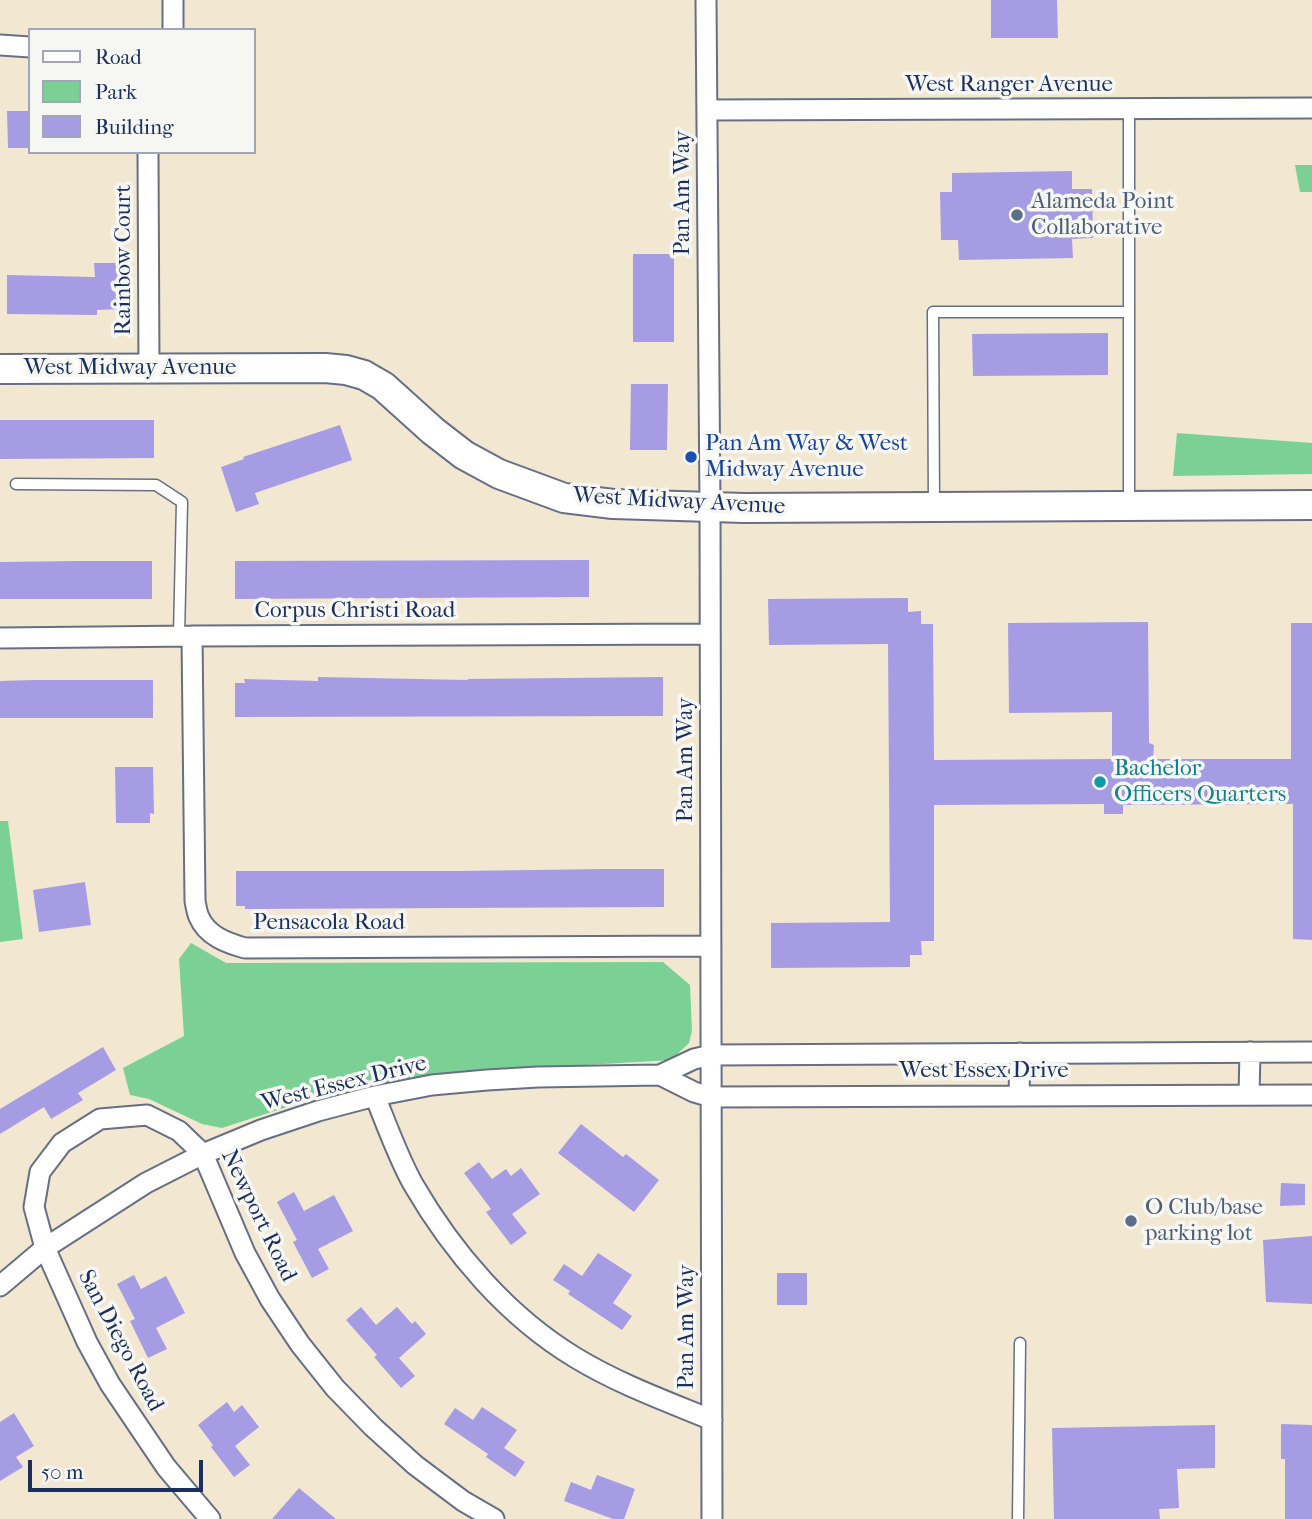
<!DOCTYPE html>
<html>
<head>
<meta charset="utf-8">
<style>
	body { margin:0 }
	#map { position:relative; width:1312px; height:1519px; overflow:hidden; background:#f2e7d1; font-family:"IM FELL French Canon",serif }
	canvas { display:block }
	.legend { position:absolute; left:28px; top:28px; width:228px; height:126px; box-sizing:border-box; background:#f6f6f2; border:2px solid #9ea6b7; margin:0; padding:9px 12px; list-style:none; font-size:21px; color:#1b2f5e }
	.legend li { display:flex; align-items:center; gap:14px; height:35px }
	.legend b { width:35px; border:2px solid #9ea6b7 }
	.scale { position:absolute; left:28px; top:1460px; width:175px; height:32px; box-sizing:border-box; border:4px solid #1b2f5e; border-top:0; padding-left:9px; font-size:21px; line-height:24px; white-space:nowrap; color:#1b2f5e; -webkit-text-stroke:5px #f6f6f2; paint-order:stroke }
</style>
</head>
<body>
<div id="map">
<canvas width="1312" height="1519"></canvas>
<ul class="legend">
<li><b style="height:9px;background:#fff"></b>Road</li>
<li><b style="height:19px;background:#7bd195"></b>Park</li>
<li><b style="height:19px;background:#a69ce4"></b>Building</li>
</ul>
<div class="scale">50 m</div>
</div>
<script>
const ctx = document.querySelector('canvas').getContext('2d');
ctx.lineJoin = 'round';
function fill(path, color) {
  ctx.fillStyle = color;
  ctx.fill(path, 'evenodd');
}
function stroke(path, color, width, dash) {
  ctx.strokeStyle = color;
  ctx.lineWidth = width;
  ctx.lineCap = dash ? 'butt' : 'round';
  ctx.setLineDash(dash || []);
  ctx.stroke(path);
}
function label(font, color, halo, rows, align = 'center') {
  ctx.font = font + ' "IM FELL French Canon",serif';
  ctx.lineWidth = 7;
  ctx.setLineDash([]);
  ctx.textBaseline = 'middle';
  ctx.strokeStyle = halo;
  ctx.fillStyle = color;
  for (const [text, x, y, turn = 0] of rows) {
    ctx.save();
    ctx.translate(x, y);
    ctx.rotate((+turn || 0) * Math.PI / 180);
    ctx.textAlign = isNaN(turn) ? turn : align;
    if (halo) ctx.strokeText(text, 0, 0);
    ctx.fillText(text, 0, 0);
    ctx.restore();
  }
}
const green = new Path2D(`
	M1295 165H1312V192H1300Z
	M1177 433 1312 443V474L1173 476Z
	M0 821H8L23 939 0 942Z
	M191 943 226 963 663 962 690 985 692 1031 689 1043 671 1060 434 1074 333 1092 222 1128 202 1124 149 1099 130 1095 123 1068 184 1036 179 959Z`);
const building = new Path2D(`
	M991 0H1057L1058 38H991Z
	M7 111H30V148H8Z
	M1072 171V189H1092L1093 238 1072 239 1073 258 959 260 958 240H941L940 192H952V173Z
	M633 254H674V342H633Z
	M94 263H121L122 309 97 310V315L7 314V275L95 277Z
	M1108 333V375L973 376 972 334Z
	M631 384H668L667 450H630Z
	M0 420H154V458L0 459Z
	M340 425 352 460 255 493 259 504 236 512 221 467 244 459 243 457Z
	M589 560V597L235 599V561Z
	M77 561H152V599H0V562Z
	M908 598V612L921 611V624H933L934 760 1112 759V712L1009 713 1008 623 1148 622 1149 743 1154 745 1153 759H1291V623H1312V940L1293 939V804L1123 805V814H1104V804L934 805V941H921L922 955H910V967L771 968V923L890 922 888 644 769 645 768 599Z
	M318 677 468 680 467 679 663 677V716L235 717V683H245L244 679 318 681Z
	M34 680H153V718H0V681Z
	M115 767H153L154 814 150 813V823H116Z
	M606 869H664V907L245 909V906H236V871H459Z
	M85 882 91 925 39 932 33 890Z
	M103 1047 116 1070 78 1093 83 1100 51 1119 44 1107 0 1134V1109Z
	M581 1124 623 1157 626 1154 659 1180 634 1212 558 1153Z
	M479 1162 492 1179 506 1169 511 1176 521 1168 540 1194 512 1214 527 1233 511 1245 486 1212 491 1209 464 1173Z
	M1281 1183 1305 1184V1205L1280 1206Z
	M294 1192 304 1211 334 1195 353 1231 318 1249 329 1269 312 1278 293 1242 297 1240 277 1202Z
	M1312 1236V1304L1266 1302 1263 1240Z
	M598 1253 632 1275 613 1303 632 1316 622 1330 568 1294 570 1291 553 1280 564 1264 582 1276Z
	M777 1273H807V1305H777Z
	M134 1275 141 1289 166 1276 185 1313 156 1328 167 1349 148 1358 130 1321 135 1319 117 1284Z
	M361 1307 376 1325 397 1307 412 1324 415 1321 426 1334 399 1358 415 1376 401 1388 374 1357 377 1355 346 1320Z
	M227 1402 234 1412 242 1405 259 1427 235 1446 250 1465 234 1477 211 1447 213 1445 198 1425Z
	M482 1407 517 1430 504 1448 525 1462 515 1477 486 1457 488 1454 444 1424 455 1408 473 1420Z
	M14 1413 34 1446 16 1457 23 1467 0 1481V1422Z
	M1281 1424 1312 1425V1519H1285V1459H1281Z
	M1215 1425V1468L1177 1469 1179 1508 1159 1509 1160 1519H1054L1052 1428Z
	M597 1475 635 1489 624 1519H613L564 1501 571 1482 591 1490Z
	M299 1488 336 1519H272Z`);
const lane = new Path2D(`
	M1129 109V504
	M16 484 156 485 182 502 179 636
	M934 506 933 312H1129
	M1018 1519 1020 1343`);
const street = new Path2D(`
	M706 0 710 507 712 1519
	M173 30V0
	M0 45 30 47
	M707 110 1312 108
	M148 152 149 368
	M192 636 195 901C196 906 197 913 199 917 207 936 227 943 245 948L711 946
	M0 638 192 636 710 634
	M660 1075 694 1092 711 1097 1312 1095
	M1249 1095 1250 1052
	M375 1096C387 1126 398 1157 413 1184 453 1253 508 1317 576 1358 619 1384 666 1401 712 1420
	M1019 1096 1020 1053
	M0 1286 45 1248 146 1183 203 1154 261 1130 318 1111 375 1096 432 1085 487 1080 538 1077 660 1075 694 1059 711 1055 1312 1052
	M210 1519 166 1467 110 1384 87 1342 45 1248 34 1207 40 1172 62 1143 100 1119 147 1115 179 1131 203 1154 245 1253 270 1299 300 1344 335 1388 373 1427 415 1465 463 1501 494 1519`);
const secondary = new Path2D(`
	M0 369 325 368 346 370 364 375 383 386 433 431 464 455 499 474 564 498 613 504 744 508 1312 505`);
const markers = [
	[1017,215,7,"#5c6f8a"],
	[691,457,7,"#1a4fb4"],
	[1100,782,7,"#0f9aa8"],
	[1131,1221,7,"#5c6f8a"]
];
const streetNames = [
	["West Ranger Avenue",1009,85],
	["Pan Am Way",683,193,-90],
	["Rainbow Court",124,260,-90],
	["West Midway Avenue",130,368],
	["West Midway Avenue",679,502,3],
	["Corpus Christi Road",355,611],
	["Pan Am Way",686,760,-90],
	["Pensacola Road",329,923],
	["West Essex Drive",984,1071],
	["West Essex Drive",344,1084,-14],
	["Newport Road",258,1216,64],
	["Pan Am Way",687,1327,-90],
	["San Diego Road",120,1341,62]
];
const serviceNames = [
	["Alameda Point",1031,202],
	["Collaborative",1031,228],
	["O Club/base",1145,1208],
	["parking lot",1145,1234]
];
const transitNames = [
	["Pan Am Way & West",705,444],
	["Midway Avenue",705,470]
];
const cultureNames = [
	["Bachelor",1114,769],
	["Officers Quarters",1114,795]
];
fill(green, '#7bd195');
fill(building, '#a69ce4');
stroke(lane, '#666f86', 13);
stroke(street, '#666f86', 23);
stroke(secondary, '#666f86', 32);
stroke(lane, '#fff', 10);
stroke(street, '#fff', 19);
stroke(secondary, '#fff', 28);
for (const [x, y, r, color] of markers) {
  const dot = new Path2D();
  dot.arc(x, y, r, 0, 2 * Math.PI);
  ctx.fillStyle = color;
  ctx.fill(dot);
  stroke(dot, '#f6f6f2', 2.5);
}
label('23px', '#1b2f5e', '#f6f6f2', streetNames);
label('23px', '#4e5e75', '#f6f6f2', serviceNames, 'left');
label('23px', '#164399', '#f6f6f2', transitNames, 'left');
label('23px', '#0d838f', '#f6f6f2', cultureNames, 'left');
</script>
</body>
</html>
